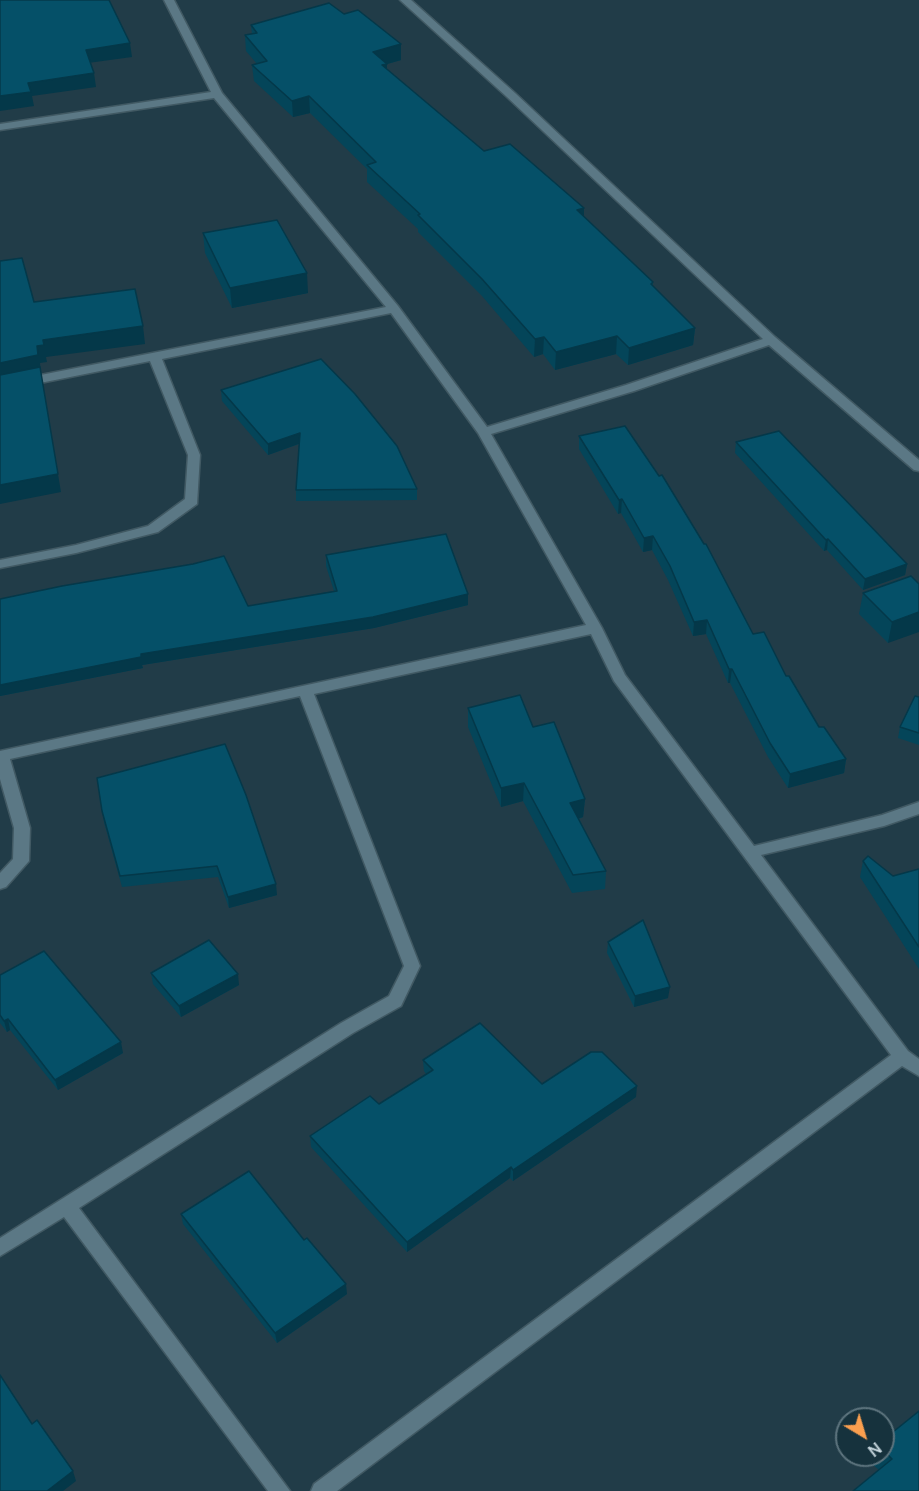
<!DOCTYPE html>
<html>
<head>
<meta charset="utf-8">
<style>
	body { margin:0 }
	#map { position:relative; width:919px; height:1491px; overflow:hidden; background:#213c48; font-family:Manrope,sans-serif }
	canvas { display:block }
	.north { position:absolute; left:835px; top:1407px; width:60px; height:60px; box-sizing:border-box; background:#16323d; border:2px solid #5d747e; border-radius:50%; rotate:142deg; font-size:16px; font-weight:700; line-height:24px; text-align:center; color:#c8d8df }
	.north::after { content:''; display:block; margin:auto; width:21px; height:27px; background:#fa9f4f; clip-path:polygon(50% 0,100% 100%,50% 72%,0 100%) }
</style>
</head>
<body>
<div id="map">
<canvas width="919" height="1491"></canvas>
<div class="north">N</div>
</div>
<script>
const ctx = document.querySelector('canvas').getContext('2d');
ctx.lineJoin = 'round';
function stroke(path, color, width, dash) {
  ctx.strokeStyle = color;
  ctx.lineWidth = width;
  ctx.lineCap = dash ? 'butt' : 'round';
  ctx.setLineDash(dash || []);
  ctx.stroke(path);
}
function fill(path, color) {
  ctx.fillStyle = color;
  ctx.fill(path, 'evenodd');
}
const minor = new Path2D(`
	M164 0H174L222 93 398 306 487 427 626 385 763 339 507 97 400 0H411L515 93 775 337 919 460V471L914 470 769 345 634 391 491 434 602 628 625 675 754 846 882 815 919 802V814L884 826 761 855 908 1051 919 1059V1076L902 1066 337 1491H311L314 1484 891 1055 614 681 591 634 314 694 420 966 401 1006 353 1033 79 1208 290 1491H268L64 1217 0 1256V1238L341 1023 389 996 404 966 300 696 10 759 30 828 29 861 6 887 0 889V873L13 859 14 828 0 779V751L586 625 478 433 391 313 162 359 200 455 197 504 158 532 76 553 0 568V560L76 545 148 526 185 499 188 455 150 361 0 391V383L386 307 214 98 0 130V124L211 92Z`);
const wall = new Path2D(`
	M344 14 401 44V60L387 64V69L484 151 584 208V217L653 282V286L695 328 693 345 628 365 616 354 555 370 543 354 534 357 482 296 418 232V229L367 182V169L310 113 293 117 254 81 252 65 257 64 246 51 245 35 252 34 251 25Z
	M203 233 308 293 232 308 205 253Z
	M221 390 417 489V500L296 501V490L299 444 268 455 222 401Z
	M579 436 753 634 786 676 819 727 846 759 844 773 788 788 768 757 730 683H728L706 634 693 636 668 580 652 550 643 552 621 513 618 514 579 449Z
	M736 442 907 564 905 575 863 590 827 550 824 551 735 453Z
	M326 555 468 605 374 628 142 665 143 668 0 696V599L248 606 334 591 326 566Z
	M919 584 888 643 859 614 863 593Z
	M919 697V745L898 738 900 727Z
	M468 708 533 727 585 799 583 817 579 819 606 871 605 889 572 893 523 801 501 807 468 727Z
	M97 778 277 895 229 908 218 877 122 887 104 822Z
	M863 861 893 876 919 869V969L860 877Z
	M608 942 668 998 634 1007 607 953Z
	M151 973 239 985 181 1017 153 984Z
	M0 975 123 1053 58 1090 10 1030 7 1032 0 1023Z
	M423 1060 542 1084 636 1097 513 1181 510 1178 407 1252 311 1147 310 1136 379 1104 426 1074 424 1071Z
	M181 1214 347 1294 277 1343 183 1224Z
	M883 1440 919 1491 879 1470 871 1463 874 1455H883Z`);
const shadedWall = new Path2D(`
	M130 43 132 57 88 63 86 50Z
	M401 44V60L387 64V80L373 52Z
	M94 73 96 87 32 96 34 106 0 111V96L28 83Z
	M309 96 310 113 293 117 292 101Z
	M584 208V225L577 210Z
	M307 273 308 293 232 308 230 288Z
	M143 326 145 344 46 357 47 362 40 363 41 373 0 381V363L37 346 43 340Z
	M695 328 693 345 628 365 629 348Z
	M617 336 616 354 555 370 556 352Z
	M544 337 543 354 534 357 535 339Z
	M300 433 301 443 268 455V444Z
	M58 474 61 492 0 504V485Z
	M622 499 621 513 618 514 619 500Z
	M653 536 652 550 643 552 644 538Z
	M828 539 827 550 824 551 826 540Z
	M907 564 905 575 863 590 865 579Z
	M468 594V605L374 628 142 665 143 668 0 696V685L141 654Z
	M919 612V632L888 643 892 622Z
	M707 620 706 634 693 636 694 622Z
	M729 669H732L730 683H728Z
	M846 759 844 773 788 788 790 774Z
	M524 783 523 801 501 807V788Z
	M585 799 583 817 570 821V803Z
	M276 884 277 895 229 908 228 897Z
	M238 974 239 985 181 1017 179 1006Z
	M670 987 668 998 634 1007 635 996Z
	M8 1019 10 1030 7 1032 4 1021Z
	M121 1042 123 1053 58 1090 55 1080Z
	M637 1086 636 1097 513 1181V1170Z
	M511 1167 510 1178 407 1252V1242Z
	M346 1284 347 1294 277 1343 275 1333Z
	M73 1471 76 1481 63 1491H47Z`);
const building = new Path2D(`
	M0 0H109L130 43 86 50 94 73 28 83 31 92 0 96Z
	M329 3 344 14 358 10 401 44 373 52 387 64 382 65 484 151 510 144 584 208 577 210 653 282 651 284 695 328 629 348 617 336 556 352 544 337 535 339 482 279 418 215 420 214 367 165 376 162 309 96 292 101 252 65 267 61 245 35 257 33 251 25Z
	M277 220 307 273 230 288 203 233Z
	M22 258 34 302 135 289 143 326 43 340 44 345 37 346 38 355 0 363V261Z
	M321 359 355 394 397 446 417 489 296 490 300 433 268 444 221 390Z
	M40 367 58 474 0 485V375Z
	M625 426 659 476 662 475 704 544H706L753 634 764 632 786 676H789L819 727H824L846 759 790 774 770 743 732 669H729L707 620 694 622 670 566 653 536 644 538 622 499 619 500 579 436Z
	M779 431 907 564 865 579 828 539 826 540 736 442Z
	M446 534 468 594 373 617 141 654V657L0 685V599L62 586 193 564 224 556 248 606 337 591 326 555Z
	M911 576 919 584V612L892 622 863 593Z
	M520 695 533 727 554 722 585 799 570 803 606 871 573 875 524 783 501 788 468 708Z
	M915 696 919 697V733L900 727Z
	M225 744 246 795 276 884 228 897 217 866 120 876 102 811 97 778Z
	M868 856 893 876 919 869V947L863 861Z
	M643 920 670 987 635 996 608 942Z
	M209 940 238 974 179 1006 151 973Z
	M44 951 121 1042 55 1080 8 1019 4 1021 0 1015V975Z
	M480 1023 542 1084 591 1052H602L637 1086 513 1170 511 1167 407 1242 310 1136 370 1096 379 1104 433 1070 423 1060Z
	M249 1171 304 1240 307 1238 346 1284 275 1333 181 1214Z
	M0 1375 32 1424 37 1420 73 1471 47 1491H0Z
	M919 1411V1491H853L892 1459 883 1450V1440Z`);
stroke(minor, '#415963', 3);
fill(minor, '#5b7885');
fill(wall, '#044559');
fill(shadedWall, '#043849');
fill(building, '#055068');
stroke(building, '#043849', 1.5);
</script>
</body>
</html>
